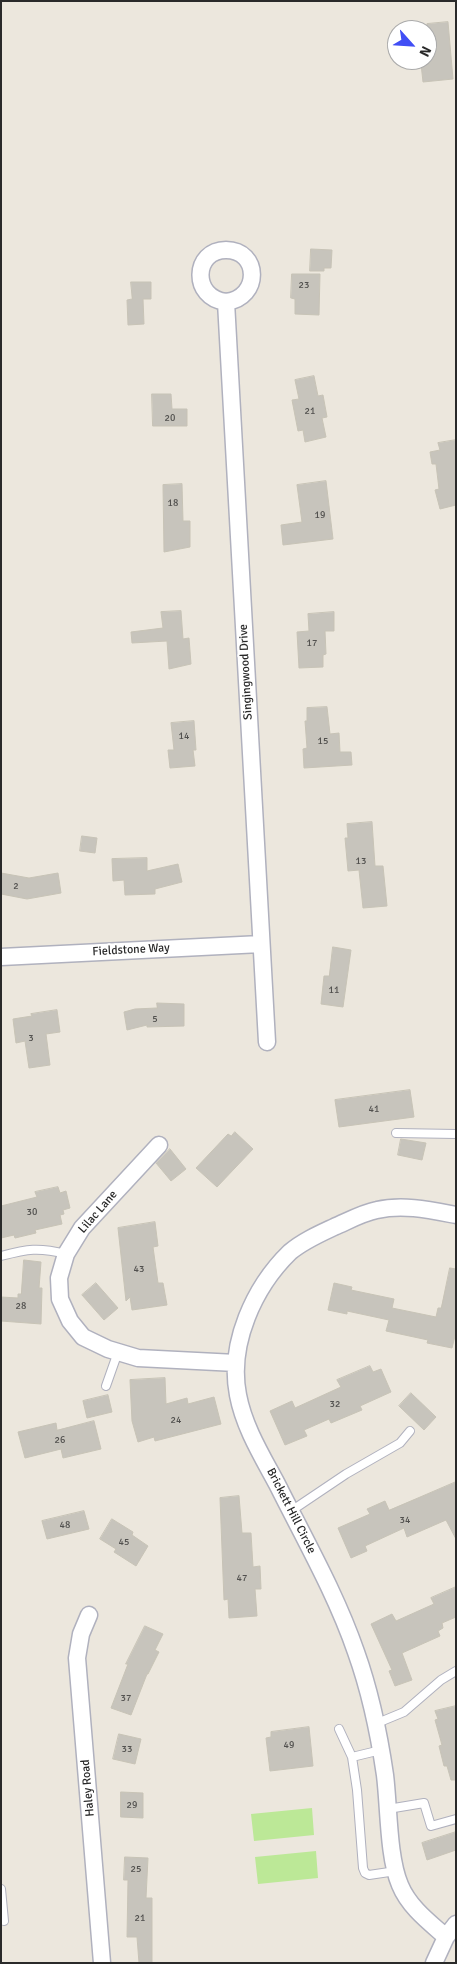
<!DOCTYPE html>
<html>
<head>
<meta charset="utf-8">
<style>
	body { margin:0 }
	#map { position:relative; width:457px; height:1964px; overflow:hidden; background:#ece7dd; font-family:Signika,sans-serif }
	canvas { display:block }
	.frame { position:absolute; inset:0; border:2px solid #2a2a2a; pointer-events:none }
	.north { position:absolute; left:387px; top:20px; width:50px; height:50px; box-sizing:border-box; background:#fff; border:1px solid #aaa; border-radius:50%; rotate:116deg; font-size:14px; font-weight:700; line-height:20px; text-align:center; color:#2a2a2a }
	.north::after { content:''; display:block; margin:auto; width:18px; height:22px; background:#414ef5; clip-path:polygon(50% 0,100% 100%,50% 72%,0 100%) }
</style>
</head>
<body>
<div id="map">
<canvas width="457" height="1964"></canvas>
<div class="frame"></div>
<div class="north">N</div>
</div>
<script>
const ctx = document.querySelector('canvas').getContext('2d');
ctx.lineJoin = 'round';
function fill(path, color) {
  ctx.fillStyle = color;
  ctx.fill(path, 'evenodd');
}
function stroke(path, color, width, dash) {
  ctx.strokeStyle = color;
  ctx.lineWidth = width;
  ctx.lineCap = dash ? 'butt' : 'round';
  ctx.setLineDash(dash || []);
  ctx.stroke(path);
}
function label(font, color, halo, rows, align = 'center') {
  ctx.font = font + ' Signika,sans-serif';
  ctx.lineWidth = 4;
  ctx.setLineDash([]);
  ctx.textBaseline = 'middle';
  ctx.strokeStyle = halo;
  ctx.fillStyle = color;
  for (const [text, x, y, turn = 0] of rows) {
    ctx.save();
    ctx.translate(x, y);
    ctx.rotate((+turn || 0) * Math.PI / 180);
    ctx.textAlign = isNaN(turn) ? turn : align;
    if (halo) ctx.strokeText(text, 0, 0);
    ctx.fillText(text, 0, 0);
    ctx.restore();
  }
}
const pitch = new Path2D(`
	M312 1808 314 1835 254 1841 251 1814Z
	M316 1851 318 1878 258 1884 255 1857Z`);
const building = new Path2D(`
	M448 22 453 79 423 82 421 64 427 63V24Z
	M311 249 332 250 331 268H324V271H310Z
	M292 274H320L319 315 295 314V299L291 298Z
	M131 282H151V299H143L144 324 128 325 127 300 132 299Z
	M314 376 318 396 323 395 327 417 322 418 326 437 305 442 303 430 298 431 292 400 299 399 295 380Z
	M152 394H171L172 409H187V426H153Z
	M456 440V505L440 509 435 490 439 489 436 464H432L430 452 440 450 438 443Z
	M326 481 333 539 283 545 281 525 302 522 297 485Z
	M182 484 183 521H190V547L164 552 163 485Z
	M181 611 183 639 189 638 191 664 169 669 167 641 132 643 131 632 163 628 161 612Z
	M334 612V631H325L326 654 323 655V667L299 668 297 632 309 631 308 614Z
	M327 707 330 734 339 733 340 752H351L352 765 304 768 303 749 307 748 305 721H307V708Z
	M194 721 196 750H193L195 766 170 768 168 750H174L171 723Z
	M372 822 375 866H383L387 906 363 908 359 870 348 871 345 838H348L347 824Z
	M82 836 97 838 95 853 80 851Z
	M147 858V871L178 864 182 882 155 889V894L125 895 124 880 113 881 112 859Z
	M1 873 29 878 58 873 61 893 27 899 1 894Z
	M333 947 351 950 343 1007 321 1004 324 976H329Z
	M157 1003 184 1004V1026L147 1027V1025L127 1030 124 1012 135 1009 157 1008Z
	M57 1010 60 1032 46 1034 50 1065 29 1068 25 1041 16 1043 13 1019 32 1016 31 1014Z
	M410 1090 414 1117 339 1127 335 1100Z
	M235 1132 253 1149 217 1187 196 1168 228 1134 231 1136Z
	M401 1139 426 1143 422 1160 398 1155Z
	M170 1149 186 1169 171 1181 156 1163Z
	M58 1187 60 1193 66 1191 70 1208 63 1210 64 1214 60 1215 62 1224 35 1230 36 1233 15 1238 14 1235 1 1238V1206L37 1197 35 1192Z
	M155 1222 158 1246 153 1247 158 1283H163L167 1305 132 1310 130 1297 126 1301 118 1228Z
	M24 1260 41 1262 39 1288H42L41 1324 1 1321V1297L18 1298V1294H21Z
	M450 1268 456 1269V1332L452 1348 427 1343 428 1340 386 1331 389 1320 347 1311V1314L328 1310 334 1283 352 1287 351 1290 394 1299 392 1308 436 1317 438 1308H441Z
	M96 1283 118 1308 104 1320 82 1295Z
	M370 1366 373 1372 381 1369 391 1392 360 1406 362 1410 331 1423 329 1419 304 1430 307 1436 285 1445 270 1411 292 1401 295 1408 341 1387 337 1380Z
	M165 1378 166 1404 187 1398 188 1404 214 1397 221 1424 155 1441 154 1437 138 1442 132 1421 130 1380Z
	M411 1393 436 1417 424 1430 399 1406Z
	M108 1395 112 1412 87 1418 83 1401Z
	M94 1421 101 1449 63 1458 61 1449 25 1458 18 1432 56 1423 57 1430Z
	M456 1482V1539L446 1520 407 1537 404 1528 365 1546 367 1551 351 1558 338 1528 370 1514 367 1509 385 1501 389 1510Z
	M239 1496 242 1533H251L253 1567 260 1566 261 1589H255L257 1616 229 1618 228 1599 224 1600 220 1498Z
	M84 1511 89 1529 47 1539 42 1521Z
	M112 1519 133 1532 132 1535 148 1546 136 1566 114 1552 116 1549 100 1539Z
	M456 1587V1617L442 1623 443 1628 438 1631 440 1636 402 1653 412 1680 395 1686 389 1671 392 1670 371 1624 392 1614 396 1621 434 1604 431 1598Z
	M145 1626 163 1634 155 1650 159 1652 148 1674H147L131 1715 111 1708 128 1664H126Z
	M456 1706V1780H451L447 1766H444L439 1746 442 1745 435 1720 438 1719 435 1711Z
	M309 1727 313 1766 270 1771 266 1738 271 1737V1732Z
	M119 1734 141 1739 135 1764 113 1759Z
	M121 1792 143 1793V1818L121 1817Z
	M456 1832V1850L427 1860 422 1843Z
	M125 1857 148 1858 146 1898H152V1963H139L137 1937H127L128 1880H124Z`);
const service = new Path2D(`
	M396 1133 456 1134
	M1 1256C28 1249 38 1247 66 1254
	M106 1386 118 1352
	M291 1511 346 1474 400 1443 410 1431
	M375 1724 404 1712 441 1680 456 1671
	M339 1729 352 1757
	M381 1750 352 1757 357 1790 363 1868 365 1873 369 1875 396 1871
	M388 1809 424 1803 431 1826 456 1819
	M1 1889 4 1921`);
const minor = new Path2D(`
	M226 302C191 298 193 250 226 250 260 250 261 298 226 302L267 1042
	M1 957 261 944
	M159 1145 82 1228 66 1254 59 1278 60 1299 70 1321 83 1337 108 1349 138 1358 236 1363
	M89 1615 81 1634 77 1658 102 1963
	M446 1937C429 1922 409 1907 400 1885 388 1857 389 1807 385 1775 379 1734 370 1691 356 1652 336 1594 305 1540 277 1484 262 1456 244 1427 238 1395 228 1344 254 1287 290 1252 303 1241 319 1234 334 1227 348 1221 362 1213 377 1210 403 1204 430 1210 456 1215
	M434 1963 446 1937 456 1924`);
const numberNames = [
	["23",304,285],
	["21",310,411],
	["20",170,418],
	["18",173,503],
	["19",320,515],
	["17",312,643],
	["14",184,736],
	["15",323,741],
	["13",361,861],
	["2",16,886],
	["11",334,990],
	["5",155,1019],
	["3",31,1038],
	["41",374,1109],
	["30",32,1212],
	["43",139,1269],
	["28",21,1306],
	["32",335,1404],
	["24",176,1420],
	["26",60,1440],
	["34",405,1520],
	["48",65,1525],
	["45",124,1542],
	["47",242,1578],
	["37",126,1698],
	["49",289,1745],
	["33",127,1749],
	["29",132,1805],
	["25",136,1869],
	["21",140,1918]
];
const streetNames = [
	["Singingwood Drive",246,672,-93],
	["Fieldstone Way",131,950,-3],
	["Lilac Lane",98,1212,-49],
	["Brickett Hill Circle",291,1511,63],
	["Haley Road",88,1788,-95]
];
fill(pitch, '#bce897');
fill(building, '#c7c4bc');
stroke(building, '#c7c3b6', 1);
stroke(service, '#b0b1be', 10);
stroke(minor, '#b0b1be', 19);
stroke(service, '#fff', 8);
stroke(minor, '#fff', 16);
label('10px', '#51504e', null, numberNames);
label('12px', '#2a2a2a', '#fff', streetNames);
</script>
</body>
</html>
